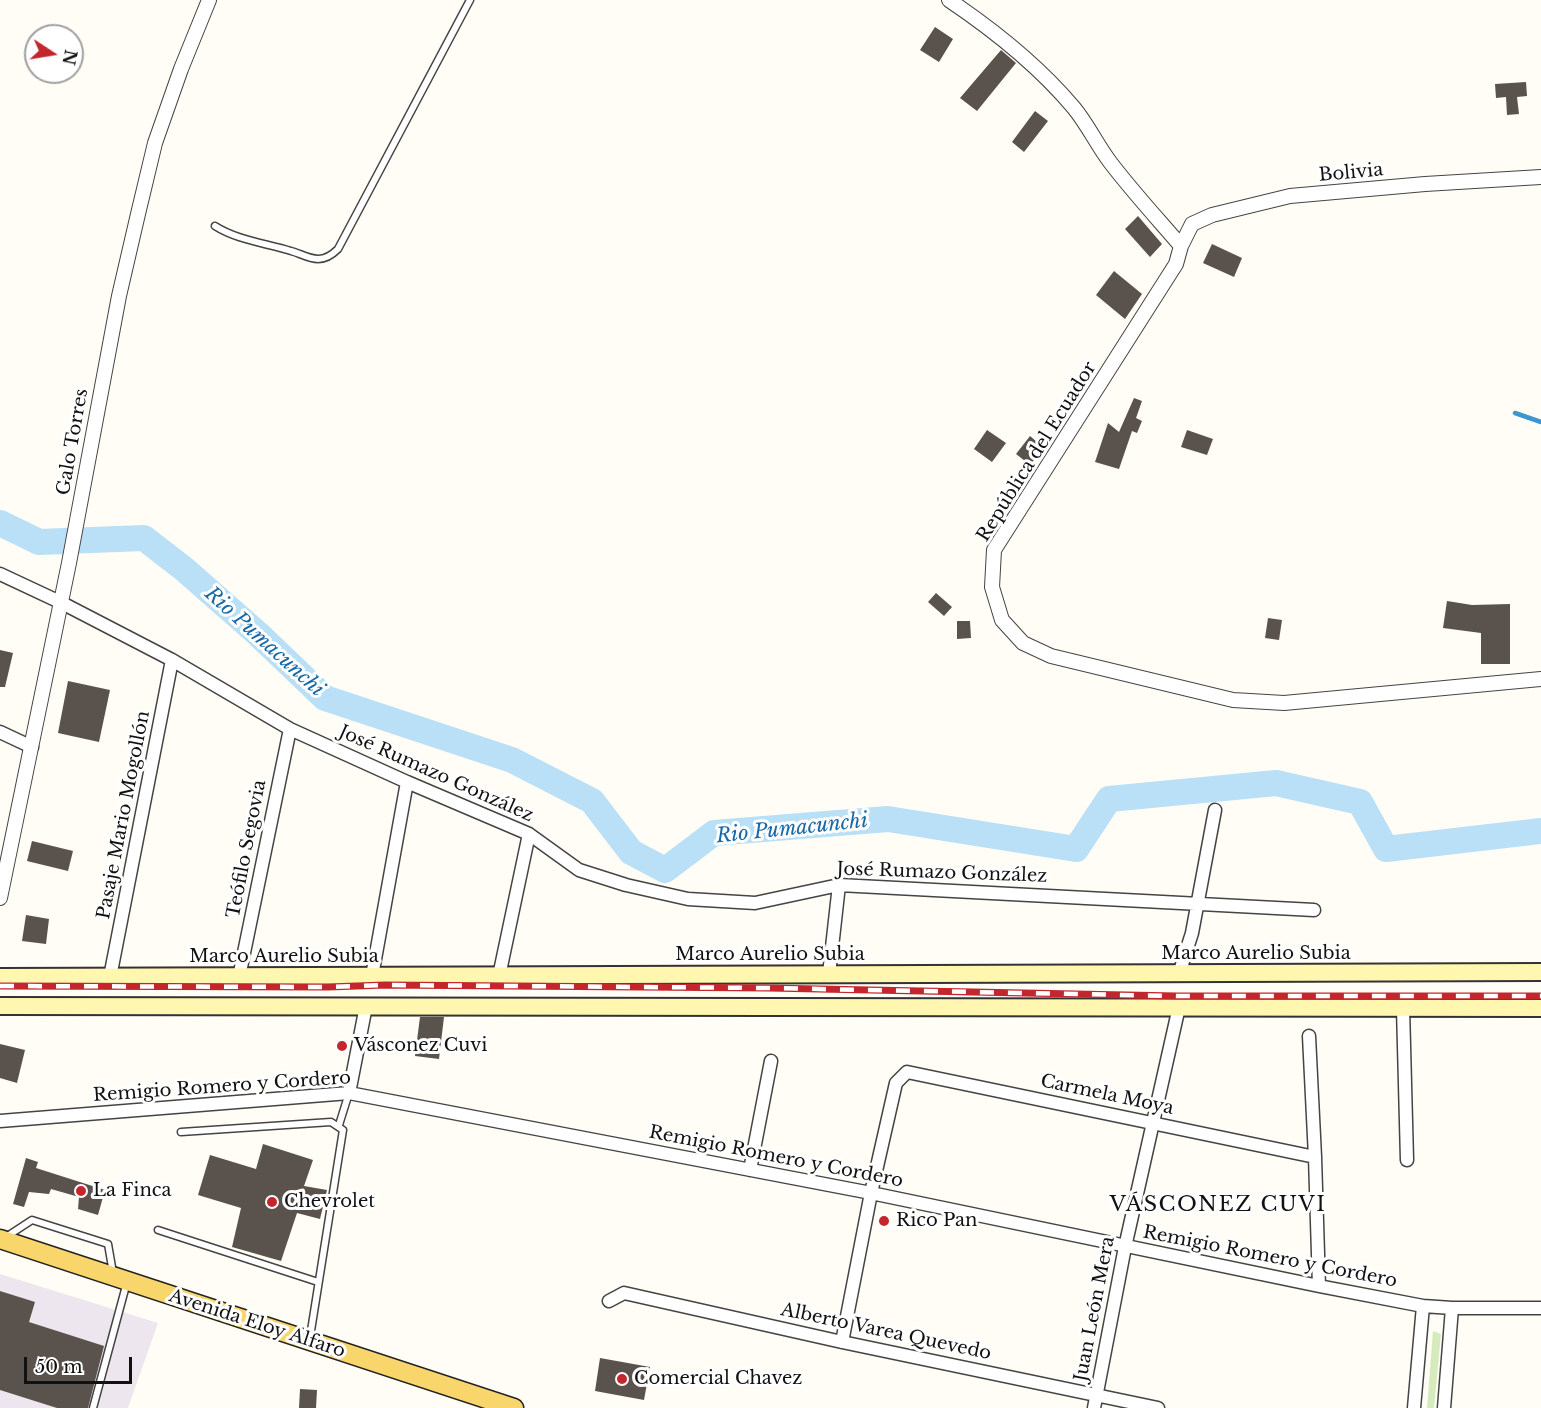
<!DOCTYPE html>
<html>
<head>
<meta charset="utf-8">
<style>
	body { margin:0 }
	#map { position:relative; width:1541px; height:1408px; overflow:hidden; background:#fffdf5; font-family:"Libre Baskerville",serif }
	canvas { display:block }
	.north { position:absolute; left:24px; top:24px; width:60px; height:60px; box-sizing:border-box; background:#fff; border:2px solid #a0a0a0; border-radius:50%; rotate:102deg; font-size:16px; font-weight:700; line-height:24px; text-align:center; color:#111 }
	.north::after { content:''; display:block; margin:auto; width:21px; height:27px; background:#c4262e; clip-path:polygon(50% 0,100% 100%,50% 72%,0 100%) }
	.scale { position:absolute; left:24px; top:1357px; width:108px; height:27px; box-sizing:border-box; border:3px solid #111; border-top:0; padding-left:8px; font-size:18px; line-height:21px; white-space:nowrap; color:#111; -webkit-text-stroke:4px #fff; paint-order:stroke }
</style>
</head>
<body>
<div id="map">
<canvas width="1541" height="1408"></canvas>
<div class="north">N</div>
<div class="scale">50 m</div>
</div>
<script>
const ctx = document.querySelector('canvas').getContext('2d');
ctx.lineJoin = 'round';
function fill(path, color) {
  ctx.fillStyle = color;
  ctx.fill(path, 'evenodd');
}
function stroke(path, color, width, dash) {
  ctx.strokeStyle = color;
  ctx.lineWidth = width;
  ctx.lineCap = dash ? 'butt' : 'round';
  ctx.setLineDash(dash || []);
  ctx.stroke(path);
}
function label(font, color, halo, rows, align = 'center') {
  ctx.font = font + ' "Libre Baskerville",serif';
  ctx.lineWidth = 6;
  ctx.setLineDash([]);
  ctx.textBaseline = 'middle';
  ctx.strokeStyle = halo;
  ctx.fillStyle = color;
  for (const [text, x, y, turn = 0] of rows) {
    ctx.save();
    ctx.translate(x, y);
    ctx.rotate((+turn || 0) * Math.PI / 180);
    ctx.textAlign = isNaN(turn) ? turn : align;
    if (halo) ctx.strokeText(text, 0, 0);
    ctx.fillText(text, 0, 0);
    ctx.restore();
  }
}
const industrial = new Path2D(`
	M0 1274 158 1323 128 1408H0Z`);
const green = new Path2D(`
	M1433 1331 1441 1334 1434 1408H1427Z`);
const stream = new Path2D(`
	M1515 413 1541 422`);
const river = new Path2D(`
	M0 523 39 542 144 538 184 569 258 634 325 698 512 760 592 801 631 852 665 870 714 833 888 819 1076 849 1109 799 1276 783 1360 802 1386 849 1541 831`);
const building = new Path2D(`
	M935 27 953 39 939 62 920 50Z
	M1001 50 1016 63 977 111 960 98Z
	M1526 82 1527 96 1517 97 1519 114 1507 115 1506 97 1496 98 1495 84Z
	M1035 111 1048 121 1024 152 1012 142Z
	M1138 216 1162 244 1150 257 1125 229Z
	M1212 244 1242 258 1234 277 1203 263Z
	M1114 271 1142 294 1125 319 1096 295Z
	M1134 398 1142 401 1136 418 1142 421 1137 433 1132 431 1119 469 1095 462 1108 423 1119 432Z
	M987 430 1006 443 992 462 974 449Z
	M1187 430 1213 439 1207 455 1181 447Z
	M1030 436 1044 448 1030 465 1016 454Z
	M936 593 952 607 944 616 928 602Z
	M1447 601 1472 605 1510 604V664H1481V633L1443 628Z
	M1268 618 1282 620 1279 640 1265 638Z
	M957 621H970L971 638 957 639Z
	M0 650 13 653 5 687H0Z
	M68 681 110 690 99 742 58 733Z
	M32 841 73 851 68 871 27 861Z
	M26 915 49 919 46 944 22 941Z
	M420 1017H444L439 1059 415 1056Z
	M0 1044 25 1050 17 1083 0 1078Z
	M263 1144 313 1160 304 1186 327 1190 320 1219 297 1213 281 1261 232 1247 241 1208 198 1195 210 1155 256 1169Z
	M26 1158 38 1162 36 1168 105 1190 98 1215 78 1209 79 1197 51 1189 49 1194 29 1192 24 1207 13 1204Z
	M0 1291 35 1302 29 1322 104 1346 88 1408H57L0 1390Z
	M600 1358 650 1367 644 1400 595 1391Z
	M300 1389 317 1390 316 1408H299Z`);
const service = new Path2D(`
	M215 226C237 240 265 243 291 251 299 253 309 259 318 259 326 259 333 254 338 249L470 0
	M339 1125 349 1093
	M181 1132 331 1122 343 1130 310 1337
	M158 1230 318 1282
	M6 1237 32 1220 108 1244 113 1273
	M93 1408 127 1282`);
const minor = new Path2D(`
	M0 574 62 603 172 660 290 729 407 782 529 834 579 870 626 885 688 899 755 903 839 885 1314 910
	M0 732 32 747
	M829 974 839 885
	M1179 974 1192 933 1215 810
	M372 976 407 782
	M499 976 529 834
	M110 977 172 660
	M239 977 290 729
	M1403 1008 1407 1160
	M1309 1036 1315 1157 1319 1286
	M349 1093 366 1006
	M0 1121 349 1093 871 1193 1319 1286 1423 1306 1452 1308H1541
	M750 1170 771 1061
	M609 1301 624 1293 842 1342 1158 1408
	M842 1342 871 1193 896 1083 907 1072 1315 1157
	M1094 1408 1125 1247 1179 1007
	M1414 1408 1423 1306
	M1444 1408 1452 1308`);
const tertiary = new Path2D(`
	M949 0C995 31 1038 65 1074 108 1088 125 1097 145 1110 162 1132 191 1157 218 1181 246
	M1541 177 1425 184 1290 196 1212 215 1192 224 1181 246 1176 264 994 550 992 587 1002 620 1023 643 1051 656 1233 700 1284 703 1541 679
	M0 898 69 563 119 296 138 214 155 143 181 69 209 0`);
const secondary = new Path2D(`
	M0 977 1541 972
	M0 1006 1541 1008`);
const primary = new Path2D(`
	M0 1239 514 1408`);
const rail = new Path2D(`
	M0 986 328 987 385 985 768 988 1177 996H1541`);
const markers = [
	[342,1046,6,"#c4262e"],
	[81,1191,6,"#c4262e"],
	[272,1202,6,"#c4262e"],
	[884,1221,6,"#c4262e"],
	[622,1379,6,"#c4262e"]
];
const streetNames = [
	["Bolivia",1351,173,-5],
	["Galo Torres",73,442,-80],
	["República del Ecuador",1037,452,-58],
	["José Rumazo González",436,774,24],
	["Pasaje Mario Mogollón",124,815,-79],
	["Teófilo Segovia",247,849,-79],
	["José Rumazo González",942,873,2],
	["Marco Aurelio Subia",1256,954],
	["Marco Aurelio Subia",770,955],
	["Marco Aurelio Subia",284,957],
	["Remigio Romero y Cordero",222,1087,-4],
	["Carmela Moya",1107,1095,12],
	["Remigio Romero y Cordero",776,1157,11],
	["Remigio Romero y Cordero",1270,1257,11],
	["Juan León Mera",1095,1309,-79],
	["Avenida Eloy Alfaro",257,1324,18],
	["Alberto Varea Quevedo",886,1332,12]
];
const poiNames = [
	["Vásconez Cuvi",354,1046],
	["La Finca",93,1191],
	["Chevrolet",284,1202],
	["Rico Pan",896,1221],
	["Comercial Chavez",634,1379]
];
const waterNames = [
	["Rio Pumacunchi",264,642,42],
	["Rio Pumacunchi",792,829,-6]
];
const quarterNames = [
	["VÁSCONEZ CUVI",1218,1205]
];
fill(industrial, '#eee6ef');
fill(green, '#d5ebbd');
stroke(stream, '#3f96cf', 4.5);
stroke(river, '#b9e0f7', 26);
fill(building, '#5a524d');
stroke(service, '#444', 9);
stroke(minor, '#444', 15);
stroke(tertiary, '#444', 16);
stroke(secondary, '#333', 20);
stroke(primary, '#222', 21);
stroke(service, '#fff', 6);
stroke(minor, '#fff', 12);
stroke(tertiary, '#fff', 14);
stroke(secondary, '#fff6b0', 16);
stroke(primary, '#f9d66b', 18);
stroke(rail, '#c4262e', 7);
stroke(rail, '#fff', 4.5, [14]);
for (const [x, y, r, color] of markers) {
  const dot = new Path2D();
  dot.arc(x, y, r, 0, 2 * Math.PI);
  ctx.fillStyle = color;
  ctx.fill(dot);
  stroke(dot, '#fff', 2);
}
label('18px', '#111', '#fff', streetNames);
label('18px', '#111', '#fff', poiNames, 'left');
label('italic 20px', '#1768a6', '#fff', waterNames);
ctx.letterSpacing = '1.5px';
label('21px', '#111', '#fff', quarterNames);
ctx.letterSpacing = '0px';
</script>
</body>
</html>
